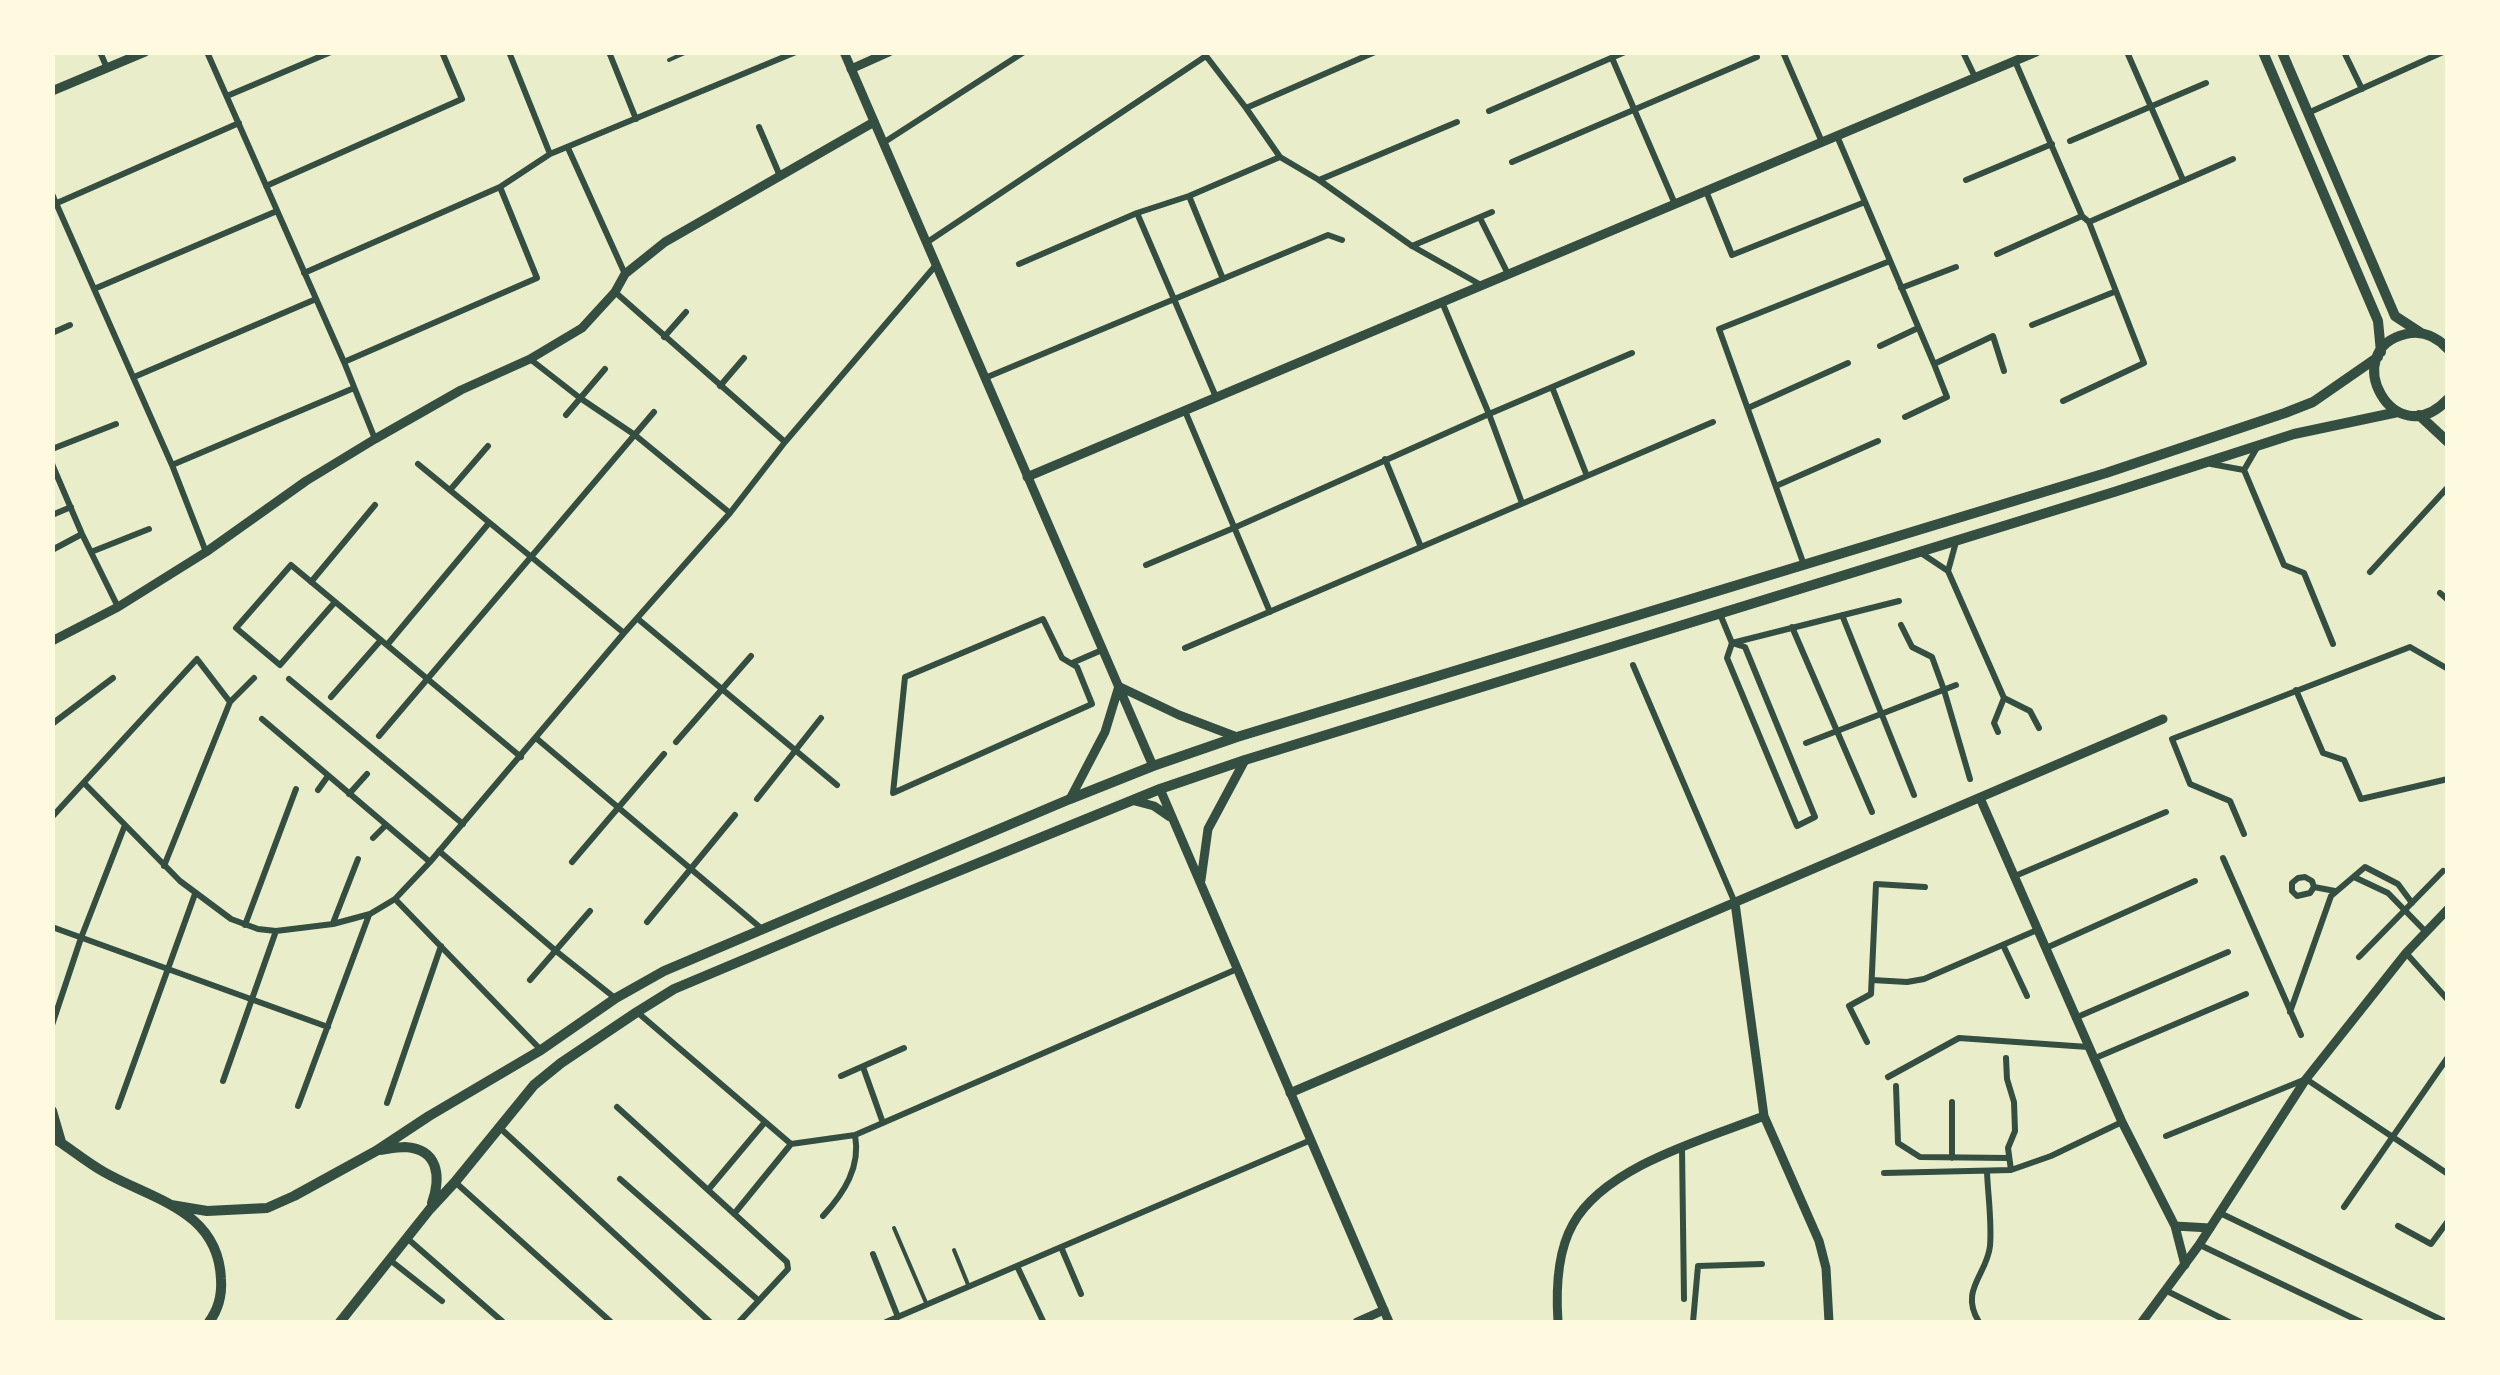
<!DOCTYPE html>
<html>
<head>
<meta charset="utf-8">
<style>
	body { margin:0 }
	#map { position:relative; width:2500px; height:1375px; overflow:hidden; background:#e9edc9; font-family:"Times New Roman",serif }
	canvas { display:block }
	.frame { position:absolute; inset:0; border:55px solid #fefae0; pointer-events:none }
</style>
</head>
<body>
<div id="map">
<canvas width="2500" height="1375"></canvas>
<div class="frame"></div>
</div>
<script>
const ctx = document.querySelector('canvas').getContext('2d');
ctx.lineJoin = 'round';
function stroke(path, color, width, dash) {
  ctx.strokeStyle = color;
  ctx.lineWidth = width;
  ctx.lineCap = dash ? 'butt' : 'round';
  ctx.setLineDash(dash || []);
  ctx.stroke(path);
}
const service = new Path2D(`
	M669 60 687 52
	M894 1228 927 1305
	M954 1250 969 1287`);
const minor = new Path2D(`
	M100 52 107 68
	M207 52 344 362 375 439
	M509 52 550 154
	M609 52 636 119
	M1203 52 1246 108 1280 157 1319 180 1412 246 1481 285
	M1783 52 1822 142
	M1963 52 1975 77
	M2127 52 2183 180
	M2344 52 2362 89
	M1612 58 1675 204
	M2015 61 2082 216 2089 222 2144 363 2063 401
	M227 96 331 52
	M1246 108 1375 52
	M1489 111 1625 52
	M2308 113 2443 52
	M759 127 780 176
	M1837 136 1934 364 1993 336 2004 371
	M2070 141 2206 83
	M883 143 1024 52
	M568 148 625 274
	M1512 162 1757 57
	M1319 180 1457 122
	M1966 180 2052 144
	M266 186 462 99 442 52
	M1706 191 1732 255 1865 202
	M52 194 172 465 206 552
	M1189 196 1223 279
	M57 203 239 123
	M1137 213 1216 397
	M1480 218 1508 274
	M2089 222 2233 159
	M926 243 1206 56
	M1412 246 1492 212
	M1997 254 2082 216
	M1019 264 1137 213 1189 196 1280 157
	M304 273 500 187 550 154 796 52
	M1901 288 1956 267
	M94 289 277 211
	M615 292 785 442
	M1442 302 1489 414 1522 503
	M2032 325 2114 292
	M52 333 70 325
	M664 337 686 312
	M1880 346 1918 328
	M530 359 580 398 635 435 730 513
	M344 362 537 278 500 187
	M134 377 316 299
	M985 378 1328 235 1342 240
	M720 386 744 358
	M1552 387 1587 476
	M1748 408 1848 363
	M1185 411 1270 612
	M566 415 605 369
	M1905 417 1947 397 1934 364
	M52 449 116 424
	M1385 459 1421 547
	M52 464 82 534 118 607
	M418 464 624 633
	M2211 464 2244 470 2258 446
	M172 465 354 388
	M2244 470 2284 565 2304 573 2333 644
	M1776 486 1878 441
	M450 490 488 446
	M52 515 71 507
	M52 550 82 534
	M91 552 149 529
	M1921 553 1948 571 1956 542
	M1146 565 1236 527 1489 414 1632 353
	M1804 565 1719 329 1890 261
	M1948 571 2004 698
	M2370 572 2448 487
	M311 582 375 505
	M2440 593 2448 600
	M335 602 280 665 236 628 291 565 521 757
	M1720 614 1732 643 1899 601
	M1842 615 1914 795
	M638 619 837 785
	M1043 619 1062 658 1077 667 1092 704 893 793 905 677Z
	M1901 625 1912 647 1932 657 1944 690 1970 779
	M1792 627 1872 812
	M1732 643 1745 647 1815 817 1797 826 1727 658Z
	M387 645 489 523
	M1185 648 1713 422
	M1072 663 1102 650
	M1633 665 1735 903
	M289 679 463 824
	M2296 690 2323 753 2344 760 2361 799 2448 779
	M331 697 381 640
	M262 719 430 862
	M52 724 113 678
	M1998 732 1994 723 2004 698 2030 711 2039 728
	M379 736 654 412
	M536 738 762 929
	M676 742 751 656
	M1806 743 1956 685
	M85 784 180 881 231 919 258 929 276 931 333 924 370 914 395 899 430 862 624 633 730 513 785 442 936 265
	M318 790 328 776
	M349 794 367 774
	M757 799 821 718
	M52 817 197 659 230 702
	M2244 834 2230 801 2190 784 2172 739 2410 647 2448 669
	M373 838 386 825
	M439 851 556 951 615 998
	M2223 858 2301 1035
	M572 862 664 754
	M164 866 230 702 254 678
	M2015 876 2166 812
	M2354 877 2388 893 2426 932
	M2314 887 2310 893 2297 896 2292 891V883L2298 878 2305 877 2312 881 2314 887 2335 891
	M395 899 540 1049
	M647 922 735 815
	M333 923 358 859
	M245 925 296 789
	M52 927 328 1027
	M2003 945 2027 996
	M2046 948 2195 881
	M2406 953 2448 1000
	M2359 957 2443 871
	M530 980 590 911
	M1872 980 1907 982 1924 979 2037 930
	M637 1012 791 1144 855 1135 1237 969
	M2290 1012 2331 896 2365 867 2398 884 2412 903
	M2075 1018 2228 952
	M52 1025 81 938 125 825
	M1867 1042 1849 1006 1871 994 1876 884 1925 887
	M2006 1058 2007 1079 2014 1102 2015 1131 2008 1148 2011 1170
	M2093 1059 2246 994
	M863 1067 883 1123
	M841 1076 904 1048
	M1888 1077 1959 1038 2088 1047
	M223 1081 276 931
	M1896 1086 1898 1143 1920 1157 2009 1158
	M387 1103 441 946
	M298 1106 369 915
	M118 1107 195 894
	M617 1107 787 1262 788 1269 739 1322
	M499 1127 710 1322
	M2166 1136 2306 1079 2448 1174
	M1682 1148 1684 1299
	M1952 1158V1102
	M1884 1173 2011 1170 2051 1156 2122 1122
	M620 1179 758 1300
	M455 1182 611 1322
	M708 1190 765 1122
	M2344 1207 2448 1057
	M2220 1213 2446 1322
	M734 1214 791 1144
	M823 1216C844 1193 861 1167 855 1135
	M2398 1226 2431 1244 2448 1221
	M408 1239 503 1322
	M2200 1245 2361 1322
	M1061 1247 1081 1294
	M873 1254 898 1317
	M390 1260 442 1301
	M1017 1266 1043 1321
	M2167 1291 2229 1322
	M886 1322 1311 1140
	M1693 1322 1698 1266 1762 1264
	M1979 1322C1959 1290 1987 1275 1990 1246 1992 1222 1988 1196 1987 1172`);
const tertiary = new Path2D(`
	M851 69 889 52
	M52 91 145 52
	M1027 477 2036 52
	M52 641 118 607 206 552 306 481 375 439 461 390 530 359 582 328 615 292 625 274 665 242 874 122
	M1980 798 2122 1122 2175 1226 2185 1265
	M1735 903 1764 1116 1819 1241 1826 1268 1829 1322
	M1290 1093 2163 719
	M2175 1226 2210 1228
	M1357 1322 1384 1310
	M1558 1322C1556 1292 1557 1252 1573 1224 1605 1166 1705 1139 1764 1116`);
const secondary = new Path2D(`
	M844 52 1153 766
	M1120 687 1179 715 1237 737
	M1160 789 1389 1322
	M1070 799 1105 732 1119 686
	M1135 801 1154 806 1170 817
	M1201 880 1208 829 1245 760
	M2142 1322 2199 1245 2306 1079 2406 953 2448 909`);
const primary = new Path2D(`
	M2263 52 2378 321 2381 352
	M2282 52 2395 316 2421 333
	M2448 349C2437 337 2422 330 2406 334 2337 350 2394 457 2448 399
	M2419 415 2448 442
	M52 1111 61 1142
	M52 1137C70 1148 86 1162 104 1172 153 1200 218 1210 221 1279 222 1294 218 1310 209 1322
	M379 1150C387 1149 397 1147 405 1147 439 1149 441 1177 432 1203
	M171 1205 207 1211 267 1208 294 1196 376 1151 429 1116 541 1050 616 998 664 971 1070 799 1153 766 1237 737 2106 473 2285 413 2313 402 2378 357
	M340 1322 430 1209 455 1182 534 1085 561 1063 637 1012 674 989 831 923 1160 789 1245 760 2114 492 2294 434 2398 412`);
stroke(service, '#344e41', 4);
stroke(minor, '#344e41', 6);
stroke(tertiary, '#344e41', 9);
stroke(secondary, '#344e41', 9);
stroke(primary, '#344e41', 10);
</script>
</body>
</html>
